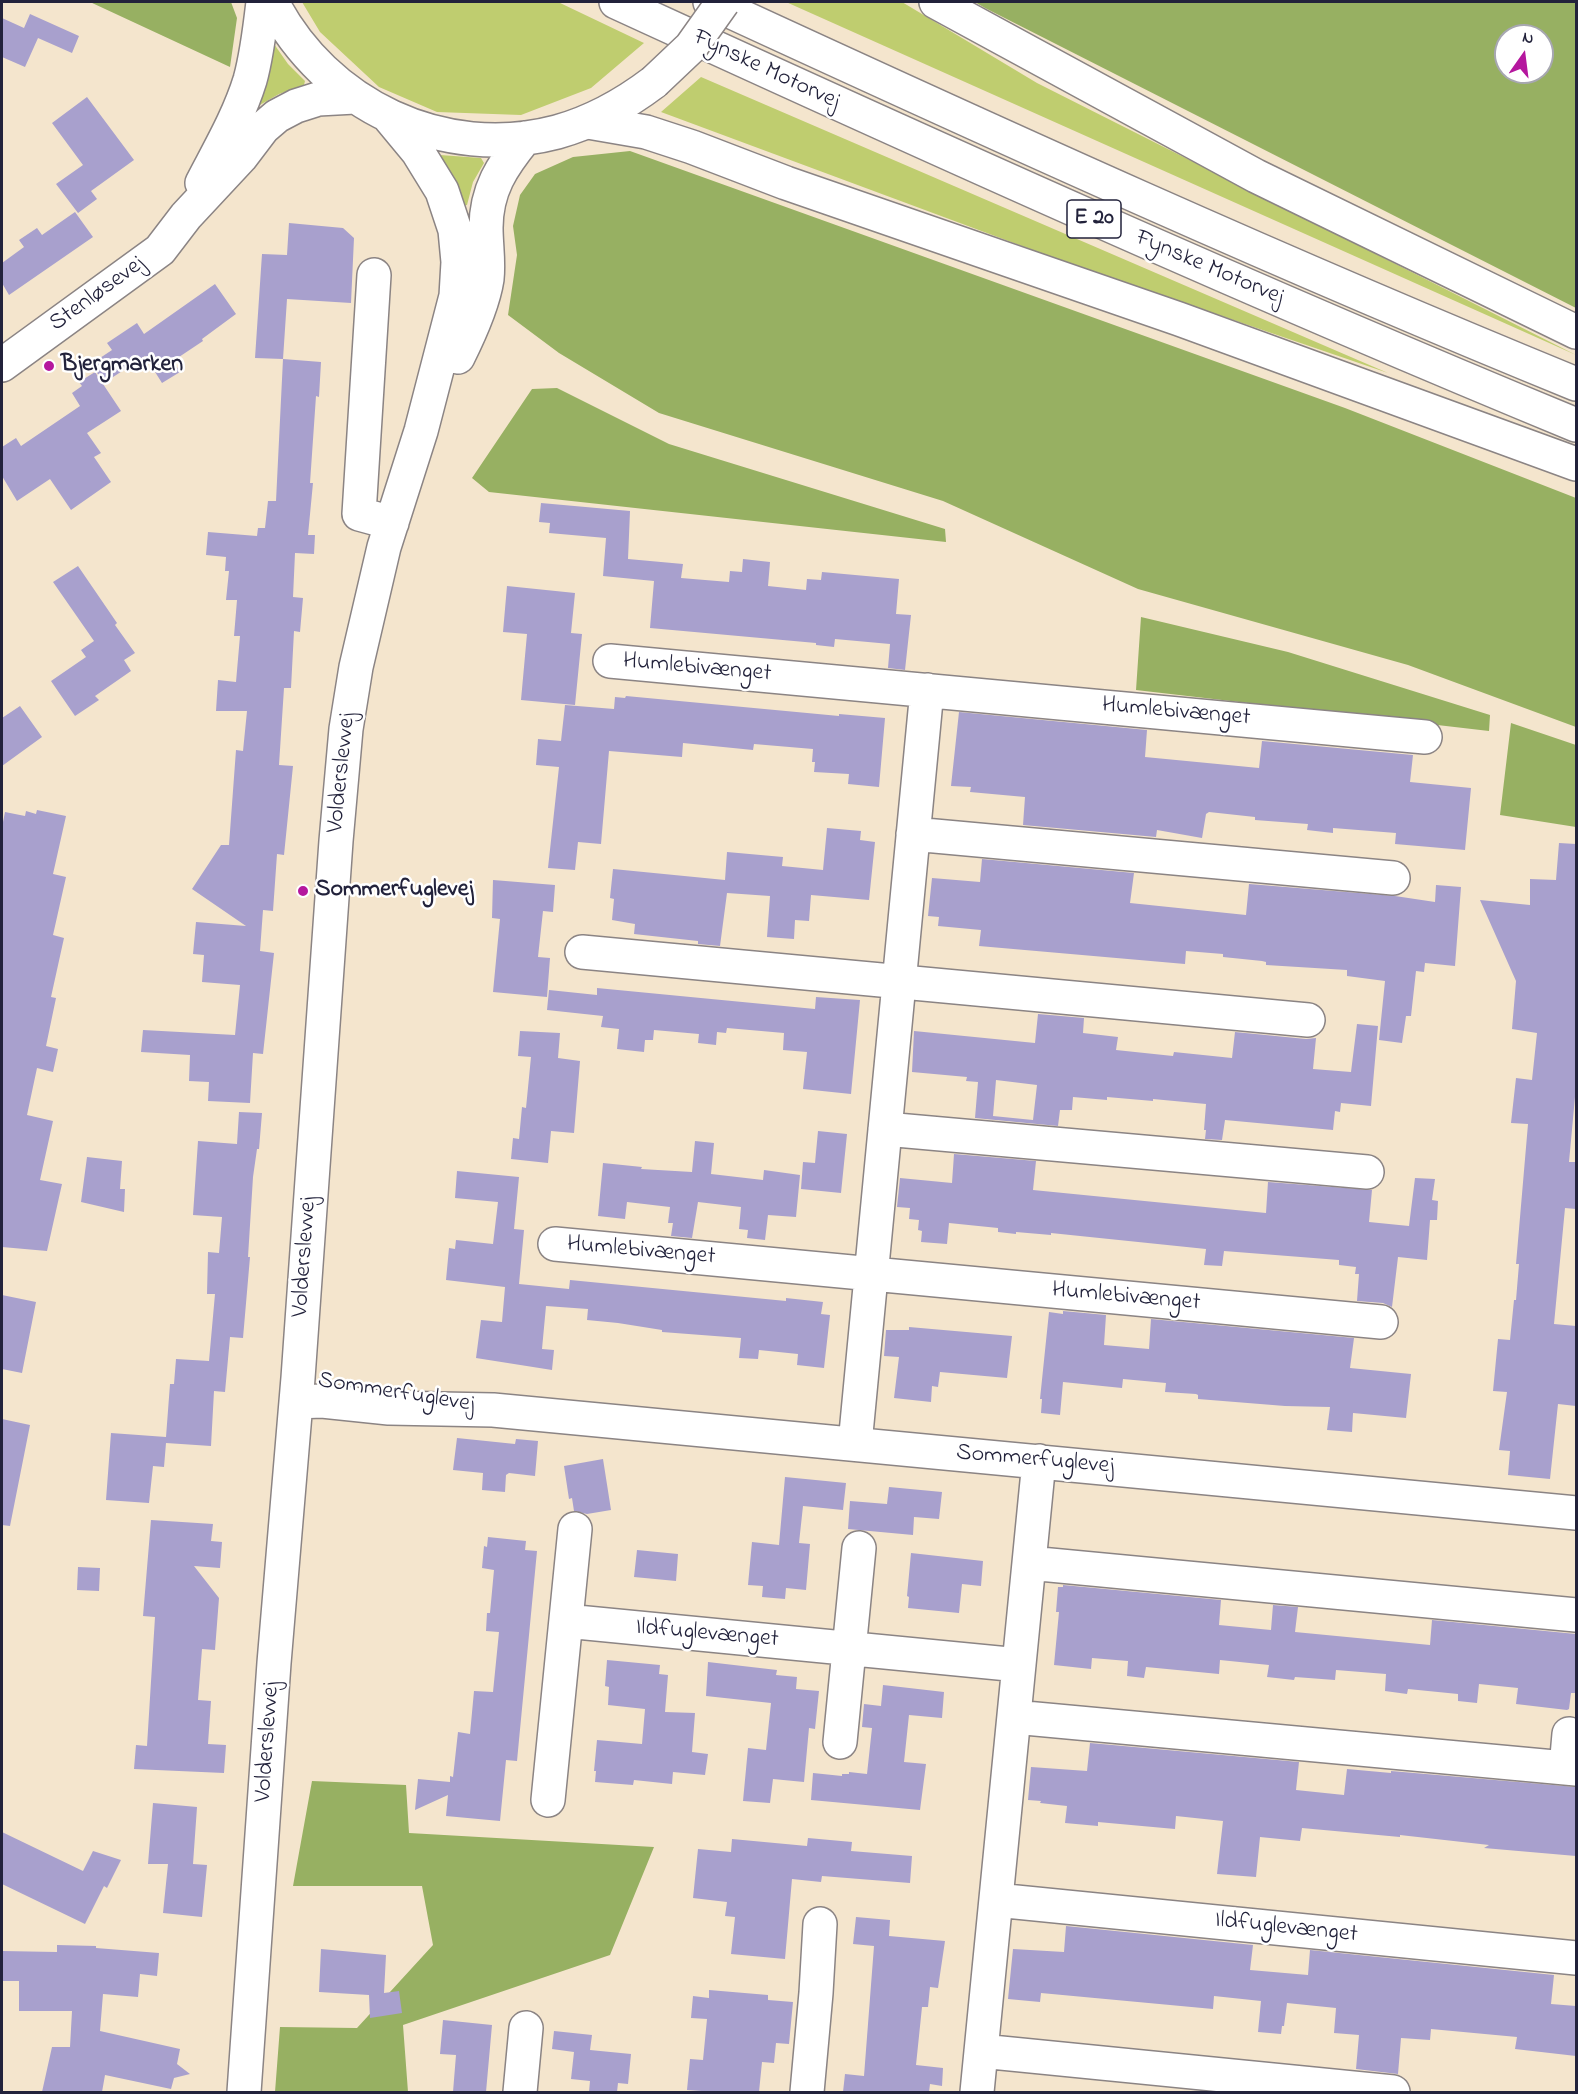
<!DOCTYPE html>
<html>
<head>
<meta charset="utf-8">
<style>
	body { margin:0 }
	#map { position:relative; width:1578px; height:2094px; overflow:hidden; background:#f4e5cd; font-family:"Indie Flower",sans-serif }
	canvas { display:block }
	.frame { position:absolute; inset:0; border:3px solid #22223b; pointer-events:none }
	.north { position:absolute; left:1494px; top:24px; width:60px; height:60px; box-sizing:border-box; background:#fff; border:2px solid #a7a7b1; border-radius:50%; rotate:14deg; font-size:16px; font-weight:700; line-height:24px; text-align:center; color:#22223b }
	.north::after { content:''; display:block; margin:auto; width:21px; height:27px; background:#b5179e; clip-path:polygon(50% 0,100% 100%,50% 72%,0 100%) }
</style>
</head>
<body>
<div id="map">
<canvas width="1578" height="2094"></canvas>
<div class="frame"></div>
<div class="north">N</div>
</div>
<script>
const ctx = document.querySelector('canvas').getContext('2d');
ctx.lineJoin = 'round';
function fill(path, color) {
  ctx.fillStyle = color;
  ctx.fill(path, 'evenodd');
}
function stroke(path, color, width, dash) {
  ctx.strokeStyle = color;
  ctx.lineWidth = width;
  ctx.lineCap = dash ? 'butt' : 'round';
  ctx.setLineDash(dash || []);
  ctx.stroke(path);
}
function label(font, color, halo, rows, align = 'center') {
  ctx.font = font + ' "Indie Flower",sans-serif';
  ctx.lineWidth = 5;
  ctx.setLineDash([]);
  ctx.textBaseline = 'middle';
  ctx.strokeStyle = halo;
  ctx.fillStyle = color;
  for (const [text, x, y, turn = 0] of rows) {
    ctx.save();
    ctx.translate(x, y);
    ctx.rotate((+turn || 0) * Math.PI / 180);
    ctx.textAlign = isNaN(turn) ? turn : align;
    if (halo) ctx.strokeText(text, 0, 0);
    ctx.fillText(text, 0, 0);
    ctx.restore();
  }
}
const green = new Path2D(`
	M302 2H558L644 43 591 88 521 115 437 112 379 87 320 32Z
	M786 2H902L1037 83 1576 355Z
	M274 44 288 64 305 81 304 85 279 94 258 106 270 47Z
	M701 77 1388 373 1073 265 661 112Z
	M440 155 481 158 484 163 473 182 467 205 463 206 437 158Z`);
const forest = new Path2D(`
	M90 2H231L237 18 230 67Z
	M975 2H1576V308L985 8ZM1506 36H1542V72H1506Z
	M630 151 1345 408 1576 498V727L1408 665 1138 589 943 501 659 413 559 353 508 315 517 255 513 226 520 195 535 174 573 157Z
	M557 388 669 444 945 529 946 542 489 492 472 478 532 389Z
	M1141 617 1288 652 1490 715 1489 731 1136 690Z
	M1511 723 1576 745V827L1500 815Z
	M312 1781 406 1785 409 1833 654 1847 610 1955 403 2025 408 2092H275L280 2027 357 2028 433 1945 422 1886H293Z`);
const building = new Path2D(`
	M30 14 79 36 72 53 38 38 25 67 2 57V18L24 28Z
	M87 97 134 160 91 191 97 199 78 213 56 184 83 165 52 123Z
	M75 212 93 237 9 295 2 283V263L24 247 19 240 37 228 42 235Z
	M289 223 343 228 354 238 351 303 287 299 283 359 321 362 319 397 316 396 310 483H313L308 535H315L314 554 295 553 293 597 303 598 300 632 294 631 291 688H284L279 765 293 766 284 855 277 854 273 911 263 910 260 951 274 953 263 1054 253 1053 250 1103 208 1101 209 1082 189 1081 190 1055 141 1052 143 1030 235 1035 240 985 202 982 204 955 193 954 196 922 246 926 192 889 221 845H229L236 750 243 751 247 711H216L218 680 236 682 240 636H234L237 600H226L229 571H225L226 557 206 555 208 532 257 536 258 528H265L268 501H276L283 359 255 358 262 254 287 255Z
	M215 284 236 314 202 339 203 341 173 361 180 372 162 383 145 356 104 383 91 364 112 350 107 343 137 323 144 334Z
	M95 372 121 411 87 433 101 453 94 457 111 482 71 510 50 479 17 501 2 476V447L16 438 21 446 80 406 72 393 82 386 79 382Z
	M541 503 630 511 628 559 683 564 681 578 729 582 730 571 742 572 743 559 770 562 768 586 806 590 807 579 821 580 822 572 899 579 896 614 911 615 905 670 888 668 890 644 835 639 834 647 816 645V643L650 628 654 581 603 576 606 538 549 533 550 523 539 522Z
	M78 566 117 623 115 625 135 653 124 660 131 671 95 696 99 700 75 716 51 681 86 657 81 650 94 641 53 582Z
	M507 586 575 593 571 633 582 634 575 705 521 700 527 634 503 632Z
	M626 696 839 716V714L885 718 879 787 848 784 849 774 814 772 815 762H812L813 749 754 744 753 750 683 743 682 757 609 751 601 844 578 842 575 870 548 868 559 767 536 765 538 739 561 741 565 705 614 709 615 697 625 698Z
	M20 706 42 737 2 766V718Z
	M959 712 1147 730 1145 757 1259 768 1262 741 1413 755 1410 782 1471 788 1465 850 1395 844 1396 833 1333 828V833L1307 830 1308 824 1255 820V817L1209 812 1206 814 1202 838 1157 830 1156 837 1023 825 1025 797 970 792 971 787 951 786Z
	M37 810 66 816 53 874 66 877 53 935 64 938 51 997 56 998 46 1046 58 1049 53 1072 37 1068 27 1115 53 1121 40 1180 62 1184 47 1251 2 1247V827L5 812 25 816 26 811 36 814Z
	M827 828 861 831 860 840 875 842 869 900 811 895 809 921 795 920 794 939 767 937 770 896 727 893 720 946 698 944V941L634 934 635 924 612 920 614 899 610 898 613 869 725 880 727 852 783 857 782 866 823 870Z
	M1559 843 1576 844V1086L1569 1162H1576V1209L1565 1208 1554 1324 1576 1326V1406L1558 1404 1550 1479 1508 1475 1510 1451 1499 1450 1507 1392 1493 1391 1498 1339 1510 1340 1514 1300H1516L1519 1264H1516L1528 1124 1511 1123 1516 1078 1532 1080 1537 1033 1512 1029 1516 981 1480 900 1530 905V879L1556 880Z
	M982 859 1134 873 1130 903 1246 915 1249 884 1395 896 1435 902 1436 885 1461 887 1455 966 1425 963 1424 972 1416 971 1411 1016H1406L1402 1043 1379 1040 1385 981 1347 976V970L1266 965V962L1262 961 1223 957V954L1186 951 1185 964 979 946 981 930 938 926 939 917 928 916 932 878 980 882Z
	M493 880 555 885 553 912 543 911 538 957 550 958 547 997 493 992 500 919 492 918Z
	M597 988 815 1009 816 997 860 1000 851 1094 803 1089 807 1052 783 1050 784 1033 727 1028 726 1033 717 1032 716 1045 698 1043 699 1034 654 1030 653 1040H645L644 1052 617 1049 619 1029 601 1027 603 1016 547 1010 549 990 597 995Z
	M1038 1014 1084 1018 1083 1033 1118 1037 1116 1050 1173 1056 1174 1052 1232 1058 1235 1032 1306 1039 1316 1038 1313 1069 1351 1072 1357 1024 1378 1026 1371 1106 1341 1103 1340 1112 1335 1111 1333 1130 1225 1120 1222 1140 1205 1139 1206 1130H1204L1206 1104 1153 1099V1101L1107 1097V1100L1073 1097 1072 1110H1060L1058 1126 975 1118 978 1082 966 1081 967 1077 912 1072 914 1031 1035 1043ZM996 1080 1037 1085 1033 1120 993 1116Z
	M520 1031 560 1033 558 1058 580 1061 574 1133 551 1131 548 1163 511 1159 513 1138 519 1139 522 1107 526 1108 531 1057 518 1056Z
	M239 1112 262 1113 259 1149H257L253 1177 248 1257H250L243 1338 230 1337 225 1392 214 1391 211 1446 166 1443 164 1467 153 1466 149 1503 106 1500 111 1433 166 1437 170 1384H174L176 1359 209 1361 215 1294H207L208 1252 219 1253 222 1217 193 1215 198 1141 237 1144Z
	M818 1131 847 1134 841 1193 801 1189 803 1162 815 1163Z
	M695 1141 714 1143 711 1174 763 1180 764 1170 800 1175 796 1217 768 1215 765 1240 747 1238 748 1230 739 1229 741 1207 698 1202 692 1238 671 1236 673 1223H668L670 1207 627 1202 625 1219 598 1216 603 1163 642 1167 641 1169 692 1172Z
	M954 1154 1036 1161 1033 1190 1266 1213 1268 1182 1372 1190 1369 1222 1409 1226 1415 1178 1435 1179 1432 1200 1438 1201 1437 1220H1430L1427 1260 1398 1257 1392 1307 1383 1303 1357 1301 1359 1274H1355L1356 1267 1339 1265V1260L1224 1251 1222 1266 1204 1265 1206 1249 1051 1233V1235L1016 1232V1234L998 1232V1228L949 1223 947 1244 921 1242 922 1231 918 1230 919 1220 909 1219 910 1208 897 1207 900 1178 952 1183Z
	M87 1157 122 1161 120 1189H125L124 1212 81 1202Z
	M457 1171 519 1177 514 1229 524 1230 519 1284 569 1289 570 1280 786 1301V1298L823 1302 821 1314 830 1315 824 1368 797 1365 798 1354 759 1350 758 1359 739 1358 741 1338 662 1332V1330L618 1323 587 1320 588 1309 546 1306 542 1349 554 1350 552 1370 476 1358 481 1320 502 1322 505 1287 446 1280 449 1248 455 1249 456 1240 493 1244 498 1202 455 1198Z
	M2 1295 36 1302 22 1373 2 1369Z
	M1063 1311 1106 1315 1104 1345 1149 1349 1151 1319 1354 1338 1350 1368 1411 1374 1406 1418 1353 1413 1352 1432 1327 1430 1330 1407 1285 1406 1198 1399V1395L1196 1394 1165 1392 1166 1383 1123 1379 1122 1388 1063 1382 1060 1415 1041 1413 1042 1399H1040L1049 1312 1063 1314Z
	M909 1327 1012 1336 1007 1378 940 1372 938 1387 932 1386 931 1402 894 1398 899 1357 884 1356 886 1330H909Z
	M2 1419 30 1425 10 1526 2 1525Z
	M457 1438 515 1444 516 1439 538 1441 535 1476 509 1473 506 1475 505 1492 482 1490 483 1473 453 1470Z
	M603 1459 611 1510 587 1514 574 1511 572 1498 569 1499 564 1466Z
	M785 1477 846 1483 843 1510 803 1506 799 1543 810 1544 806 1590 786 1588 785 1599 762 1597 763 1586 748 1585 752 1542 779 1545Z
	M889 1487 942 1492 939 1519 914 1517 913 1535 848 1529 850 1501 887 1504Z
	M151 1520 213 1524 211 1541 222 1542 220 1568 194 1566 219 1598 215 1650 202 1649 198 1700 211 1701 208 1744 226 1745 224 1773 134 1769 136 1745 147 1746 155 1617 143 1616Z
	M488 1537 526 1541 525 1550 537 1551 517 1761 506 1760 500 1821 446 1816 448 1795 415 1810 418 1779 450 1782V1776L453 1777 458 1732 470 1734 474 1691 493 1692 499 1632 486 1631 487 1613H490L494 1570 482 1568 484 1546 487 1547Z
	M637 1550 678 1554 676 1581 634 1577Z
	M911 1553 983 1561 981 1586 962 1584 959 1613 908 1608 909 1597 907 1596Z
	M78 1567 100 1568 99 1591 77 1590Z
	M1063 1585 1221 1600 1219 1625 1271 1630 1273 1605 1298 1607 1295 1632 1378 1640 1430 1645 1432 1620 1576 1634V1693H1571L1569 1709 1567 1710 1516 1704 1518 1688 1479 1684 1477 1703 1458 1701V1694L1408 1689 1407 1694 1385 1691 1386 1674 1336 1670 1335 1680 1295 1677 1294 1680 1267 1677 1269 1665 1220 1660 1219 1674 1146 1667 1144 1678 1127 1676 1128 1661 1092 1658 1091 1669 1054 1665 1059 1612H1056L1058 1587H1063Z
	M607 1660 660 1665 659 1674 668 1675 665 1712 695 1713 692 1752 708 1754 705 1775 673 1772 672 1784 634 1780 633 1785 595 1782 596 1771H594L597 1740 642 1744 645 1709 608 1705 609 1687 605 1686Z
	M708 1662 777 1670 776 1675 797 1677 796 1689 819 1691 815 1729 809 1728 804 1782 773 1779 770 1803 743 1801 748 1748 766 1750 771 1703 706 1696Z
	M883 1685 944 1692 942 1718 909 1715 904 1762 926 1764 920 1810 811 1800 813 1773 842 1776V1774H849V1772L867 1774 872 1728 862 1727 864 1704 881 1706Z
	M1090 1743 1299 1762 1296 1790 1344 1795 1347 1769 1391 1773V1771L1576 1787V1856L1484 1848 1489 1845 1400 1835V1837L1302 1828 1300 1841 1260 1837 1256 1877 1217 1874 1223 1821 1176 1816 1175 1829 1098 1822V1826L1065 1823 1067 1806 1040 1803 1041 1801 1028 1800 1031 1767 1087 1771Z
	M153 1803 197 1807 193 1864 207 1865 202 1917 163 1913 168 1864H148Z
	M2 1832 83 1871 93 1851 121 1860 107 1888 104 1886 85 1924 2 1884Z
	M808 1838 852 1842 851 1851 912 1856 910 1883 822 1876 821 1882 792 1879 785 1959 731 1954 735 1917 725 1916 727 1902 693 1898 698 1849 731 1852 732 1839 807 1846Z
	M856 1917 890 1920 889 1936 945 1941 938 1988 930 1987 928 2007H922L916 2065 943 2068 942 2086 930 2084 929 2092H843L845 2074 864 2076 874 1946 853 1944Z
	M1066 1926 1253 1945 1250 1970 1308 1975 1310 1950 1554 1975 1551 2004 1576 2006V2056L1515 2049 1517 2037 1431 2029 1430 2040 1401 2038 1398 2074 1356 2069 1359 2035 1334 2033 1336 2008 1287 2003 1284 2026H1282L1281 2034 1258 2032 1261 2001 1214 1996 1213 2009 1041 1993 1040 2002 1008 1999 1013 1949 1064 1952Z
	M57 1945 96 1946V1948L159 1953 157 1976 140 1974 138 1997 103 1994 100 2031 180 2049 177 2064 190 2074 174 2078 171 2089 105 2075 102 2092H42L52 2047H70L72 2011H19V1981H2V1951L57 1952Z
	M321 1949 386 1955 384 1993 399 1991 402 2013 370 2018 369 1995 319 1992Z
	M709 1990 768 1995V2000L793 2002 789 2044 776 2043 774 2063 762 2062 759 2092H716L687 2090 690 2059 703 2060 707 2019 691 2018 693 1996 709 1998Z
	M443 2020 492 2025 486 2092H453L456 2055 440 2054Z
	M554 2031 592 2035 590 2050 631 2054 628 2084 618 2083 617 2092H589L590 2081 571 2079 574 2052 552 2049Z`);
const minor = new Path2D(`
	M272 2C325 105 443 162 557 132 593 122 625 104 654 82
	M202 183C219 150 239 116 250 80 257 55 260 28 263 2
	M374 275 359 514 392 523
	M458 357C470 333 483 305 487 279 489 262 486 245 486 228 486 190 502 166 525 138
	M2 365 160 250 186 216 241 157 263 128 277 116 296 106 318 99 355 97
	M610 661 1425 737
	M913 834 1393 878
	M582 952 1308 1020
	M885 1129 1367 1172
	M555 1244 1381 1322
	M296 1402 322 1401 389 1408 493 1410 1576 1513
	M855 1444 927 690
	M1029 1563 1576 1615
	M566 1621 1019 1665
	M1014 1717 1576 1769
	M840 1742 859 1548
	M1566 1768 1569 1734
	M548 1800 575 1529
	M996 1900 1576 1958
	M981 2051 1393 2092
	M244 2092 274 1663 298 1378 336 841 346 729 356 667 384 547 421 431 456 296 458 262 455 230 442 191 418 152 389 117
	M520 2092 526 2028
	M807 2092 816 1993 820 1924
	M977 2092 1039 1461`);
const highway = new Path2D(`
	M616 2C934 148 1253 292 1576 425
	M710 2C996 134 1284 265 1576 384
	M936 2 1256 176 1576 332
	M588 122 646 132 692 147 786 183 1179 319 1576 464`);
const minorBridge = new Path2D(`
	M654 82 691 47 723 2`);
const markers = [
	[49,366,6,"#b5179e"],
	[303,891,6,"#b5179e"]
];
const shields = [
	[1094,219,54]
];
const shieldNames = [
	["E 20",1094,219]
];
const streetNames = [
	["Fynske Motorvej",766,71,25],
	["Fynske Motorvej",1209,269,23],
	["Stenløsevej",98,295,-36],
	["Humlebivænget",697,669,5],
	["Humlebivænget",1176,713,5],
	["Volderslevvej",343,773,-84],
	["Humlebivænget",641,1252,5],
	["Volderslevvej",306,1257,-86],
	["Humlebivænget",1126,1298,5],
	["Sommerfuglevej",396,1394,9],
	["Sommerfuglevej",1035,1461,5],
	["Ildfuglevænget",707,1635,5],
	["Volderslevvej",269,1742,-86],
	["Ildfuglevænget",1286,1929,6]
];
const poiNames = [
	["Bjergmarken",61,366],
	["Sommerfuglevej",315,891]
];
fill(green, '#bfcd6f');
fill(forest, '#97b062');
fill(building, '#a8a0cd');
stroke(minor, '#8b8484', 36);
stroke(highway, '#8b8484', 36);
stroke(minor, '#fff', 33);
stroke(highway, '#fff', 33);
stroke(minorBridge, '#8b8484', 36, []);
stroke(minorBridge, '#fff', 33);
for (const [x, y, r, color] of markers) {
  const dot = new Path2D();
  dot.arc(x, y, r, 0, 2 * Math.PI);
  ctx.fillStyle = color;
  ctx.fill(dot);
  stroke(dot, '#fff', 2);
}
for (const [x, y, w] of shields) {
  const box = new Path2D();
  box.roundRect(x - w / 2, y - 19, w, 38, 4.5);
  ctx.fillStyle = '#fff';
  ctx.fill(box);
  stroke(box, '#22223b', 1.5);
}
label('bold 22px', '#22223b', null, shieldNames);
label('24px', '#22223b', '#fff', streetNames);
label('bold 24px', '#22223b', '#fff', poiNames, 'left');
</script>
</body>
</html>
